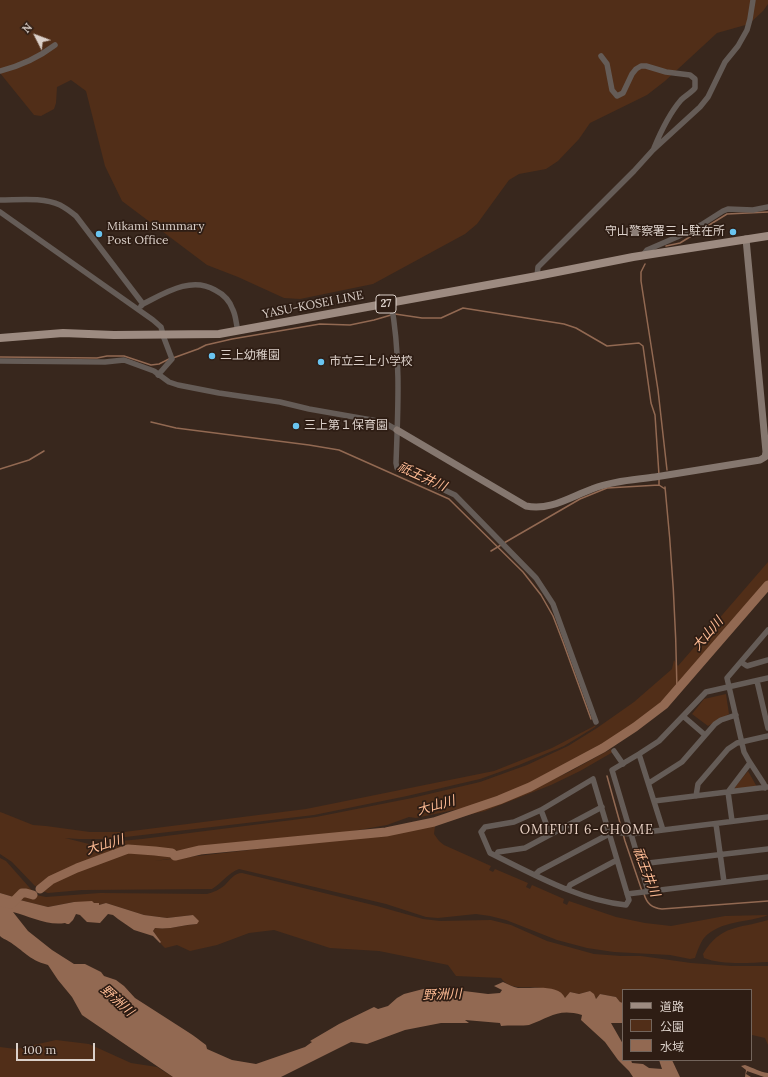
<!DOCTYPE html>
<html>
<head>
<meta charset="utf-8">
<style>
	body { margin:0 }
	#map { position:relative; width:768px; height:1077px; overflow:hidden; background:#38271d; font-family:Lora,"Noto Sans JP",serif }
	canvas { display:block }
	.legend { position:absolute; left:622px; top:989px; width:130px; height:72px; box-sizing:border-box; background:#2e1d14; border:1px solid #73655c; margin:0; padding:5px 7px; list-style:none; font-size:12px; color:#dbd0c9 }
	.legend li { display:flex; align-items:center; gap:8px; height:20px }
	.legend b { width:20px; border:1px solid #73655c }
	.north { position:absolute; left:16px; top:16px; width:40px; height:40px; -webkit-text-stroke:3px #2e1d14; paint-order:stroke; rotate:312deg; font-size:11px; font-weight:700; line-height:16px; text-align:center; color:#dbd0c9 }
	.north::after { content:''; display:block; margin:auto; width:14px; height:18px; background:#dbd0c9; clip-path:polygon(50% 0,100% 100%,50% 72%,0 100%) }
	.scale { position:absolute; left:16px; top:1043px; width:79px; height:18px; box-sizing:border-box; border:2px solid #dbd0c9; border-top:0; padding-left:5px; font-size:12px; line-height:14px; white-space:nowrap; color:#dbd0c9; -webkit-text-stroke:3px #2e1d14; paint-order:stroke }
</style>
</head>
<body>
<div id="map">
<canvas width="768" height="1077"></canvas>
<ul class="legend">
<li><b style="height:5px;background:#9d8b81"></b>道路</li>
<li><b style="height:11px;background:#512e18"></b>公園</li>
<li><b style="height:11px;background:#926952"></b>水域</li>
</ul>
<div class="north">N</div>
<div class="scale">100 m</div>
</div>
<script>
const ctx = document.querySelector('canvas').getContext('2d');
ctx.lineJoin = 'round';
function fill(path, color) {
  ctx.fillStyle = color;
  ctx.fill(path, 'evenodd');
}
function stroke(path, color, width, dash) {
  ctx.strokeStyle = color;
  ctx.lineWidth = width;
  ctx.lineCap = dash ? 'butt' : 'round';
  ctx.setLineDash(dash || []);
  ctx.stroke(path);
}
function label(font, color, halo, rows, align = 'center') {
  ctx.font = font + ' Lora,"Noto Sans JP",serif';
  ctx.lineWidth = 3.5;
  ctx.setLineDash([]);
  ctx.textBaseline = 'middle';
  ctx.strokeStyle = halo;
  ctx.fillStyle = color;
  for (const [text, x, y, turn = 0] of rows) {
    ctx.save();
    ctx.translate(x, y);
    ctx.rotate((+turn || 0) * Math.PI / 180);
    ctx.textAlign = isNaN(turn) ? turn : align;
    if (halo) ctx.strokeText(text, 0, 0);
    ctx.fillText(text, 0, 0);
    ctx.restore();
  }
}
const green = new Path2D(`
	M0 0H768V4L763 11 749 24 717 33 665 81 647 95 590 123 579 139 558 161 546 169 519 174 509 180 477 224 465 234 373 284 300 299 284 298 238 277 207 265 122 201 105 166 86 91 71 80 57 87 56 103 54 109 41 116 34 115 0 73Z
	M768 562V589C747 614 726 639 705 663 697 671 690 680 682 688 629 738 570 773 502 797 474 807 444 812 416 818L409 817 387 825 291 842 154 861 318 842 481 808 521 794 569 772 611 749 613 752 580 771 551 785 485 811 440 821 435 826 434 834 439 841 444 845 491 866 489 870 493 872 495 869 528 883 526 887 530 889 532 885 564 899 563 903 567 905 569 901 616 917 645 923 671 926 725 916 768 915C748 923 720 920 704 938 700 943 697 952 695 958L690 959 670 955 614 952 587 948 557 940 506 920 490 916 476 914 438 918 426 917 386 904 239 869C228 873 222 883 212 889L82 890 48 893 42 891 49 888 50 884 44 880 37 886H35L12 862 0 854V812L3 813 33 825 46 826 90 832H124L306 809 494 771 552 748 596 725 595 727 564 746 519 765 480 779 407 796 314 815 238 824 108 839H79L65 838 89 844 142 839 316 817 412 798 480 782 527 765 568 746 597 728 634 702 672 669 674 660 678 666Z
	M726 694 729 714 708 726 692 714 704 699Z
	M748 771 757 787 734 790 735 787Z
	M0 858 6 861 36 895 46 897 100 893 207 894C214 892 219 890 225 885 230 880 234 873 242 873L377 906 423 919 440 921 491 920 511 925 547 941 594 954 621 956H641L691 963 732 966H768V1045L765 1038 752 1035 751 1038V990H623V1003L620 1002 616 997 600 994 596 999 590 991 579 994 570 992 565 999C558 995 550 989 542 988 528 985 511 992 501 978L456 976 448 965 379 951 330 948 274 930 249 933 217 945 190 951 177 945 165 948 160 943 161 942 153 931 155 928C169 930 182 925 197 924L193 915 167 918 144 915 106 903 99 905 74 902 48 907 20 900C22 895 26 893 31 896L34 895 29 891 17 898 0 893Z
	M768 920V962C749 963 721 965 704 958L703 954C721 924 739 929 768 920Z
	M56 1040 89 1044 131 1063 157 1067 173 1077H0V1047L16 1049Z`);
const water = new Path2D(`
	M27 891H29L30 894 22 896 20 900 48 907 74 902 92 901 94 903H99V905L106 903 144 915 167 918 193 915 199 921 197 924C181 925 170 930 155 928L153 931 161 942 160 943 153 936 134 930 118 919 113 915 108 914 100 923 87 922 80 915 76 914 73 920 69 924H67L65 923C47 926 29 916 13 912L28 931 52 950 74 964H85L101 972 104 976 116 980 124 986 135 998 188 1032C195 1036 200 1041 206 1045L207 1049 232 1060 256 1064 305 1047 312 1042 310 1041 339 1024 374 1007 378 1009 388 1006 397 998 404 994 427 988 437 990 448 989 488 994 500 993 502 990 494 986 503 982C508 984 513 987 518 988 531 989 559 983 565 998L570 992 579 994 590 991 594 994 596 999 600 994 616 997 620 1002 623 1003V1023H611L623 1044V1060H631L632 1063 643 1064 649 1068 662 1069 659 1060H672L680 1077H633L629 1071 618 1060 605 1042 581 1020 582 1015C557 1008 550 1018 529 1025 524 1026 508 1025 501 1026L500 1023 465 1020 469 1023H441L405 1030 367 1044 351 1042 281 1077H173L82 1015 72 997 58 980 48 965C27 959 25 951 8 941 5 939 3 939 0 936V893L17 898Z
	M745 1065C754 1068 759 1072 768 1073V1077H764L747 1071 746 1074 751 1077H745L746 1070 741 1066Z`);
const stream = new Path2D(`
	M666 246 680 243 727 214 768 212
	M645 264 641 272V281L658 390 667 470
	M395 314 422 318H441L463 308 564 324 576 328 607 346 639 343 643 346 651 403 655 415 659 475
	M0 357 97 358 107 356H124L151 365 159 364 169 359
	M173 358 198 349 206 345 232 339 320 324 350 325 374 320 391 315
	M151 422 176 428 309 445 339 450 449 499 523 572 541 595 553 616 563 642 591 719
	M0 469 29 460 44 451
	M659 479V485
	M665 487C672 555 676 622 677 689
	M504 543 580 499 607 488 659 485 665 489
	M491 551 501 545
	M607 776 625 841 642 891
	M644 894C647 904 652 908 662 909L768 901`);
const river = new Path2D(`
	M40 889 51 880 77 868 128 849 155 851 172 853 175 856 200 850 386 832 434 822 499 800 530 787 603 748 635 727 664 705 768 585
	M0 902 11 904 22 893H26L33 895`);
const street = new Path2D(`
	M601 56 607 64 612 90 617 96 623 93 632 74 636 69 641 66H646L666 72 690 75 695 79V88C691 93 685 96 681 100 669 114 661 131 654 148
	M0 71C20 66 38 58 55 45
	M0 200C19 200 43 197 60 205 66 208 71 212 76 216L143 304
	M0 212 153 320 161 327 164 338 172 359 158 375
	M643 255 647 250 677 237 701 225 723 211 728 209 753 210 768 207
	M537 276 538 267 634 171 653 150 700 107 708 97 725 62 738 46 747 30 750 19 753 0
	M391 303C401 355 398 410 396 463L397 468 455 495 536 578 553 604 596 722
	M141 306 143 304C165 293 191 276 215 290 223 294 230 301 233 310 236 316 236 324 238 331
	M0 361 105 362 124 360 154 371 169 382 178 385 219 393 280 402 309 409 383 422 397 430
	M741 662 747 666 768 660
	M757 681 768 728
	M683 716 705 735
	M614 751 623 764
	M639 754 663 830
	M593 779 629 900 626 905C578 900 533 874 490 853L481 832 485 827 514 822 541 810Z
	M649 783 682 762 715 724 721 720 736 715
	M765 788 764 784 749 761 744 752 727 678 768 630
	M696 796 698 784 728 749 737 743 768 736
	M654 801 768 787
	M541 810 550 834
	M732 821 728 792 750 763
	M716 824 724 882
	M496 856 498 852 525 848 602 807
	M640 864 768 849
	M535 875 539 871 613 832 631 834 663 830 768 817
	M568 889 570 885 617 860
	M648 891 612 770 639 754 659 741 706 692 768 678
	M627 894 768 877`);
const secondary = new Path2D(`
	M397 430 526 506C550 511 570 497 592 489 612 481 634 480 655 477 690 471 725 466 760 460L765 457 766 452 746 239`);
const primary = new Path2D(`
	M0 338 63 333 114 335 219 334 537 276 633 257 768 236`);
const markers = [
	[733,232,4,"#69c4f0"],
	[99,234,4,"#69c4f0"],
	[212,356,4,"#69c4f0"],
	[321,362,4,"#69c4f0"],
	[296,426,4,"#69c4f0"]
];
const shields = [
	[386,304,20]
];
const shieldNames = [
	["27",386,304]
];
const poiNames = [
	["Mikami Summary",107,227],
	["Post Office",107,241],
	["守山警察署三上駐在所",725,232,"right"],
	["三上幼稚園",220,356],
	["市立三上小学校",329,362],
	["三上第１保育園",304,426]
];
const streetNames = [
	["YASU-KOSEI LINE",313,305,-11]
];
const waterNames = [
	["祇王井川",422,477,24],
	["大山川",708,634,-49],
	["大山川",436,806,-16],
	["大山川",105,845,-17],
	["祇王井川",646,872,69],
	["野洲川",442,995,-2],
	["野洲川",117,1001,42]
];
const neighbourhoodNames = [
	["OMIFUJI 6-CHOME",587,830]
];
fill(green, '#512e18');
fill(water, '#926952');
stroke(stream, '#926952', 1.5);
stroke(river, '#926952', 9);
stroke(street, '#655c57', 5.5);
stroke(secondary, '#85776f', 7);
stroke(primary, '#9d8b81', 8);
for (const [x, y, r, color] of markers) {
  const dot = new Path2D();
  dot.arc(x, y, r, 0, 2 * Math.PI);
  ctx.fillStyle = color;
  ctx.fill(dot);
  stroke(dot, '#2e1d14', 1.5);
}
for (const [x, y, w] of shields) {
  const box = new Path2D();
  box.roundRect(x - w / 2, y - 9, w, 18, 3);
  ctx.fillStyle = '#2e1d14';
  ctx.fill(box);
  stroke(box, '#dbd0c9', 1);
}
label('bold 11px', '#dbd0c9', null, shieldNames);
label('12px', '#dbd0c9', '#2e1d14', poiNames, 'left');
label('12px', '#dbd0c9', '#2e1d14', streetNames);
label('italic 13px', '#febb94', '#2e1d14', waterNames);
ctx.letterSpacing = '1px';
label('13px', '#e9d2c5', '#2e1d14', neighbourhoodNames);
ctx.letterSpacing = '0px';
</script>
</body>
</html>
